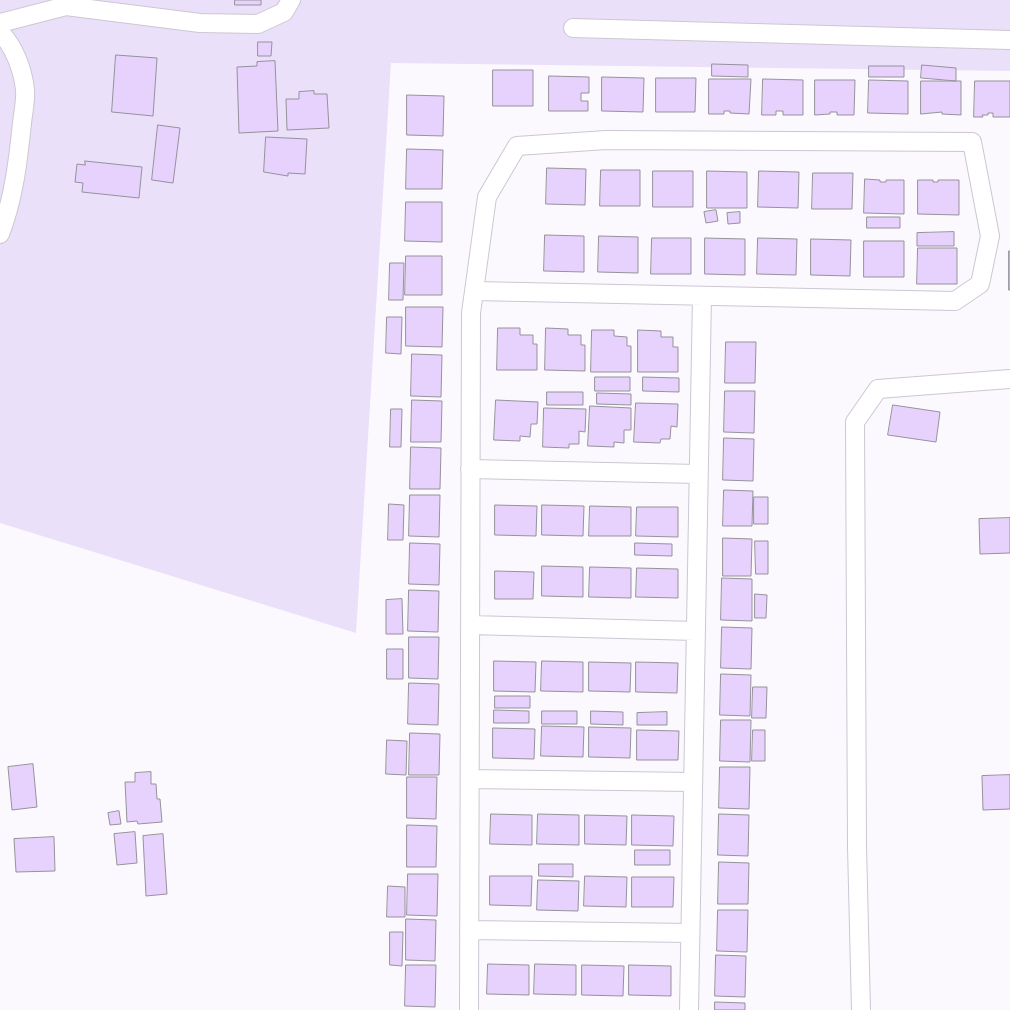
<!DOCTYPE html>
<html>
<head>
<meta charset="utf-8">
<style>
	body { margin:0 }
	canvas { display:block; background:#fbf8fe }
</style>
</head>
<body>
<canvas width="1010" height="1010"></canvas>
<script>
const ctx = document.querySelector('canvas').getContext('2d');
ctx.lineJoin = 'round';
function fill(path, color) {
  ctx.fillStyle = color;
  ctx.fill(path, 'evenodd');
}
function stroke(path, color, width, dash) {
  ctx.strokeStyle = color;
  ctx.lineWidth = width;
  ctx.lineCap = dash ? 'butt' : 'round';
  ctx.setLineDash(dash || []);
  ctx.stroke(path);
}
const green = new Path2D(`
	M0 0H1010V71L391 63 356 633 0 523Z`);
const building = new Path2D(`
	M235 0H261V5H235Z
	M258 42H272L271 56H258Z
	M116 55 157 58 153 116 112 112Z
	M275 61 278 131 239 133 237 67 257 66V62Z
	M712 64 748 65V77L712 76Z
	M922 65 956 68V81L921 78Z
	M869 66H904V77H869Z
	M493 70H533V106H493Z
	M549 76 589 77V93H581V101H588V111H549Z
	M602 77 644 78 643 112 602 111Z
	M656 78H696L695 112H656Z
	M709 79H751L749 114 730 113V111H724V114H709Z
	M763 79 803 80V115H783V111H776V115H762Z
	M815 80H855L854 115H837V112H830V114L815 115Z
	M869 80 908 81V114L868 113Z
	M921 81H961V115L942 114V112L921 114Z
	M975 81H1010V117H993V113H988V115H982L983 117H974Z
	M314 91V94H327L329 128 287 130 286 99H299V92Z
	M407 95 444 96 443 136 407 135Z
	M158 125 180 128 173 183 152 180Z
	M266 137 307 139 305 174 288 173V176L264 172Z
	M407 149 443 150 442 189H406Z
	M85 161 142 167 139 198 82 192 83 183 75 182 77 164 85 165Z
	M547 168 586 169 585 205 546 204Z
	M601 170H640V206H600Z
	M653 171H693V207H653Z
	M707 171 747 172V208H707Z
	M759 171 799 172 798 208 758 207Z
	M813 173H853L852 209H812Z
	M865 179 880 180V182H886V180H904V214L864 213Z
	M918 180H933V182H938V180H959V215L918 214Z
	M406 202H442V242L405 241Z
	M716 210 718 221 706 223 704 212Z
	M740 212V223L728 224 727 213Z
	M867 217H900V228H867Z
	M954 232V246H917V233Z
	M545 235 584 236V272L544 271Z
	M599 236 638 237V273L598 272Z
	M652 238H691V274H651Z
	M705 238 745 239V275L705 274Z
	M758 238 797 239 796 275 757 274Z
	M811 239 851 240 850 276 811 275Z
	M864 241H904V277H864Z
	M918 248H957V284H917Z
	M1009 251H1010V290H1009Z
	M406 256H442V295H405Z
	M390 263H404L403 300H389Z
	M406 307H443L442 347 406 346Z
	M387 317H402L401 354 386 353Z
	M498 328H520V335H533V344H537V370H497Z
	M546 328 568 329V335H581V345H585V371L545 370Z
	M592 330H614V336L627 337V346H631V372H591Z
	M638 330 661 331V337H673V347H678V372H638Z
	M726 342H756L755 383H725Z
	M412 354 442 355 441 397 411 396Z
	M595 377H630V391H595Z
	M643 377 679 378V392L643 391Z
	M725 391H755L754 433 724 432Z
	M547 392H583V405H547Z
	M597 393 631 394V405L597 404Z
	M412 400 442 401 441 442H411Z
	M496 400 538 402 537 424H531L530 437 520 436V441L494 440Z
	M636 403 678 404 677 427 671 426 670 439H661L660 443 634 442Z
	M893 405 940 412 936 442 888 435Z
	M590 406 631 408V430H624V443L614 442V447L588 446Z
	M544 408 586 409 585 432 579 431V444H569V448L543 447Z
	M391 409H402L401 447H390Z
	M724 438 754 439 753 481 723 480Z
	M411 447 441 448 440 489H410Z
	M724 490 753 491 752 526H723Z
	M410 495H440L439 537 409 536Z
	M754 497H768V524H754Z
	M389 504 404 505 403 540H388Z
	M495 505 537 506 536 536 495 535Z
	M542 505 584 506 583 536 542 535Z
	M590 506 631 507V536H589Z
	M637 507H678V537L636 536Z
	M1010 518V553L980 554 979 519Z
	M723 538 752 539 751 576H723Z
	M755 541H768V574H756Z
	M410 543 440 544 439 585 409 584Z
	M635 543 672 544V556L635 555Z
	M542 566 583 567V597L542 596Z
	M590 567 631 568V598L589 597Z
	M637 568 678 569V598L636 597Z
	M495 571 534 572 533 599H495Z
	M722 578 752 579V621L721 620Z
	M409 590 439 591 438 632 408 631Z
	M755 594 767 595 766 618H755Z
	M402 599 403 634H386V600Z
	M722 627 752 628 751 669 721 668Z
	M409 637H439L438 679 409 678Z
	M387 649H403V679H387Z
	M494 661 536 662 535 692 494 691Z
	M542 661 583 662V692L541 691Z
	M589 662 631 663 630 692 589 691Z
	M636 662 678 663 677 693 636 692Z
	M721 674 751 675 750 716 720 715Z
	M409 683 439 684 438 725 408 724Z
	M753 687H767L766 718H752Z
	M495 696H530V708H495Z
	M494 710 529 711V723H494Z
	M542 711H577V724H542Z
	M591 711 623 712V725L591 724Z
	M667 712V725H637V713Z
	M721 720H751L750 762 720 761Z
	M542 726 584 727 583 757 541 756Z
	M589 727 631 728 630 758 589 757Z
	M493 728 535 729 534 759 493 758Z
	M637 730 679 731 678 760H637Z
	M753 730H765V761H752Z
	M410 733 440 734 439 775H409Z
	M387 740 407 741 406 775 386 774Z
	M33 764 37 807 12 810 8 767Z
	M720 767H750L749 809 719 808Z
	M151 772V784H156L157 799H160L162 822 138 824 137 821 127 822 125 782H135V773Z
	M1010 775V809L983 810 982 776Z
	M407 777H437L436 819 407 818Z
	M119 811 121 824 110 825 108 813Z
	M491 814 532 815V845L490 844Z
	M538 814 579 815V845L537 844Z
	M719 814 749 815 748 856 718 855Z
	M585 815 627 816 626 845 585 844Z
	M632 815 674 816 673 846 632 845Z
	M407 825 437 826 436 867H407Z
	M135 832 137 863 117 865 114 834Z
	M163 834 167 894 146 896 143 836Z
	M54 837 55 871 16 872 14 839Z
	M635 850H670V865H635Z
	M719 862 749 863 748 904H718Z
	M539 864H573V877L539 876Z
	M408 874H438L437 916 407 915Z
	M490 876H532L531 906 490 905Z
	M585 876 627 877 626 907 584 906Z
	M632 877H674L673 907H632Z
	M538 880 579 881 578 911 537 910Z
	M388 886 405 887V917H387Z
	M718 910H748L747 952 717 951Z
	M406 919 436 920 435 961 406 960Z
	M390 932H403L402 966 390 965Z
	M716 955 746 956 745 997 715 996Z
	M488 964 529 965V995L487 994Z
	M535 964 576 965V995L534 994Z
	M406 965H436L435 1007 405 1006Z
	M582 965 624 966 623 996 582 995Z
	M629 965 671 966V996L629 995Z
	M715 1002 745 1003V1010H715Z`);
const minor = new Path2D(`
	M0 23 66 6 200 23 258 24 284 12 291 0
	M573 28 1010 40
	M0 32C14 46 23 70 25 90 26 100 23 113 22 123 18 161 14 198 0 234
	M470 469 698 474
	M470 625 696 631
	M470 779 693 782
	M469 930 690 933
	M469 1010 471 313 487 197 517 146 606 140 972 142 990 236 980 284 955 301 474 291
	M689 1010 702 296
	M861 1010 857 846 855 422 878 389 1010 379`);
fill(green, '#ebe0f9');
fill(building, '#e6d2fc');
stroke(building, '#96929b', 1);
stroke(minor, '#ccc7d2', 20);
stroke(minor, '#fff', 18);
</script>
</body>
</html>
